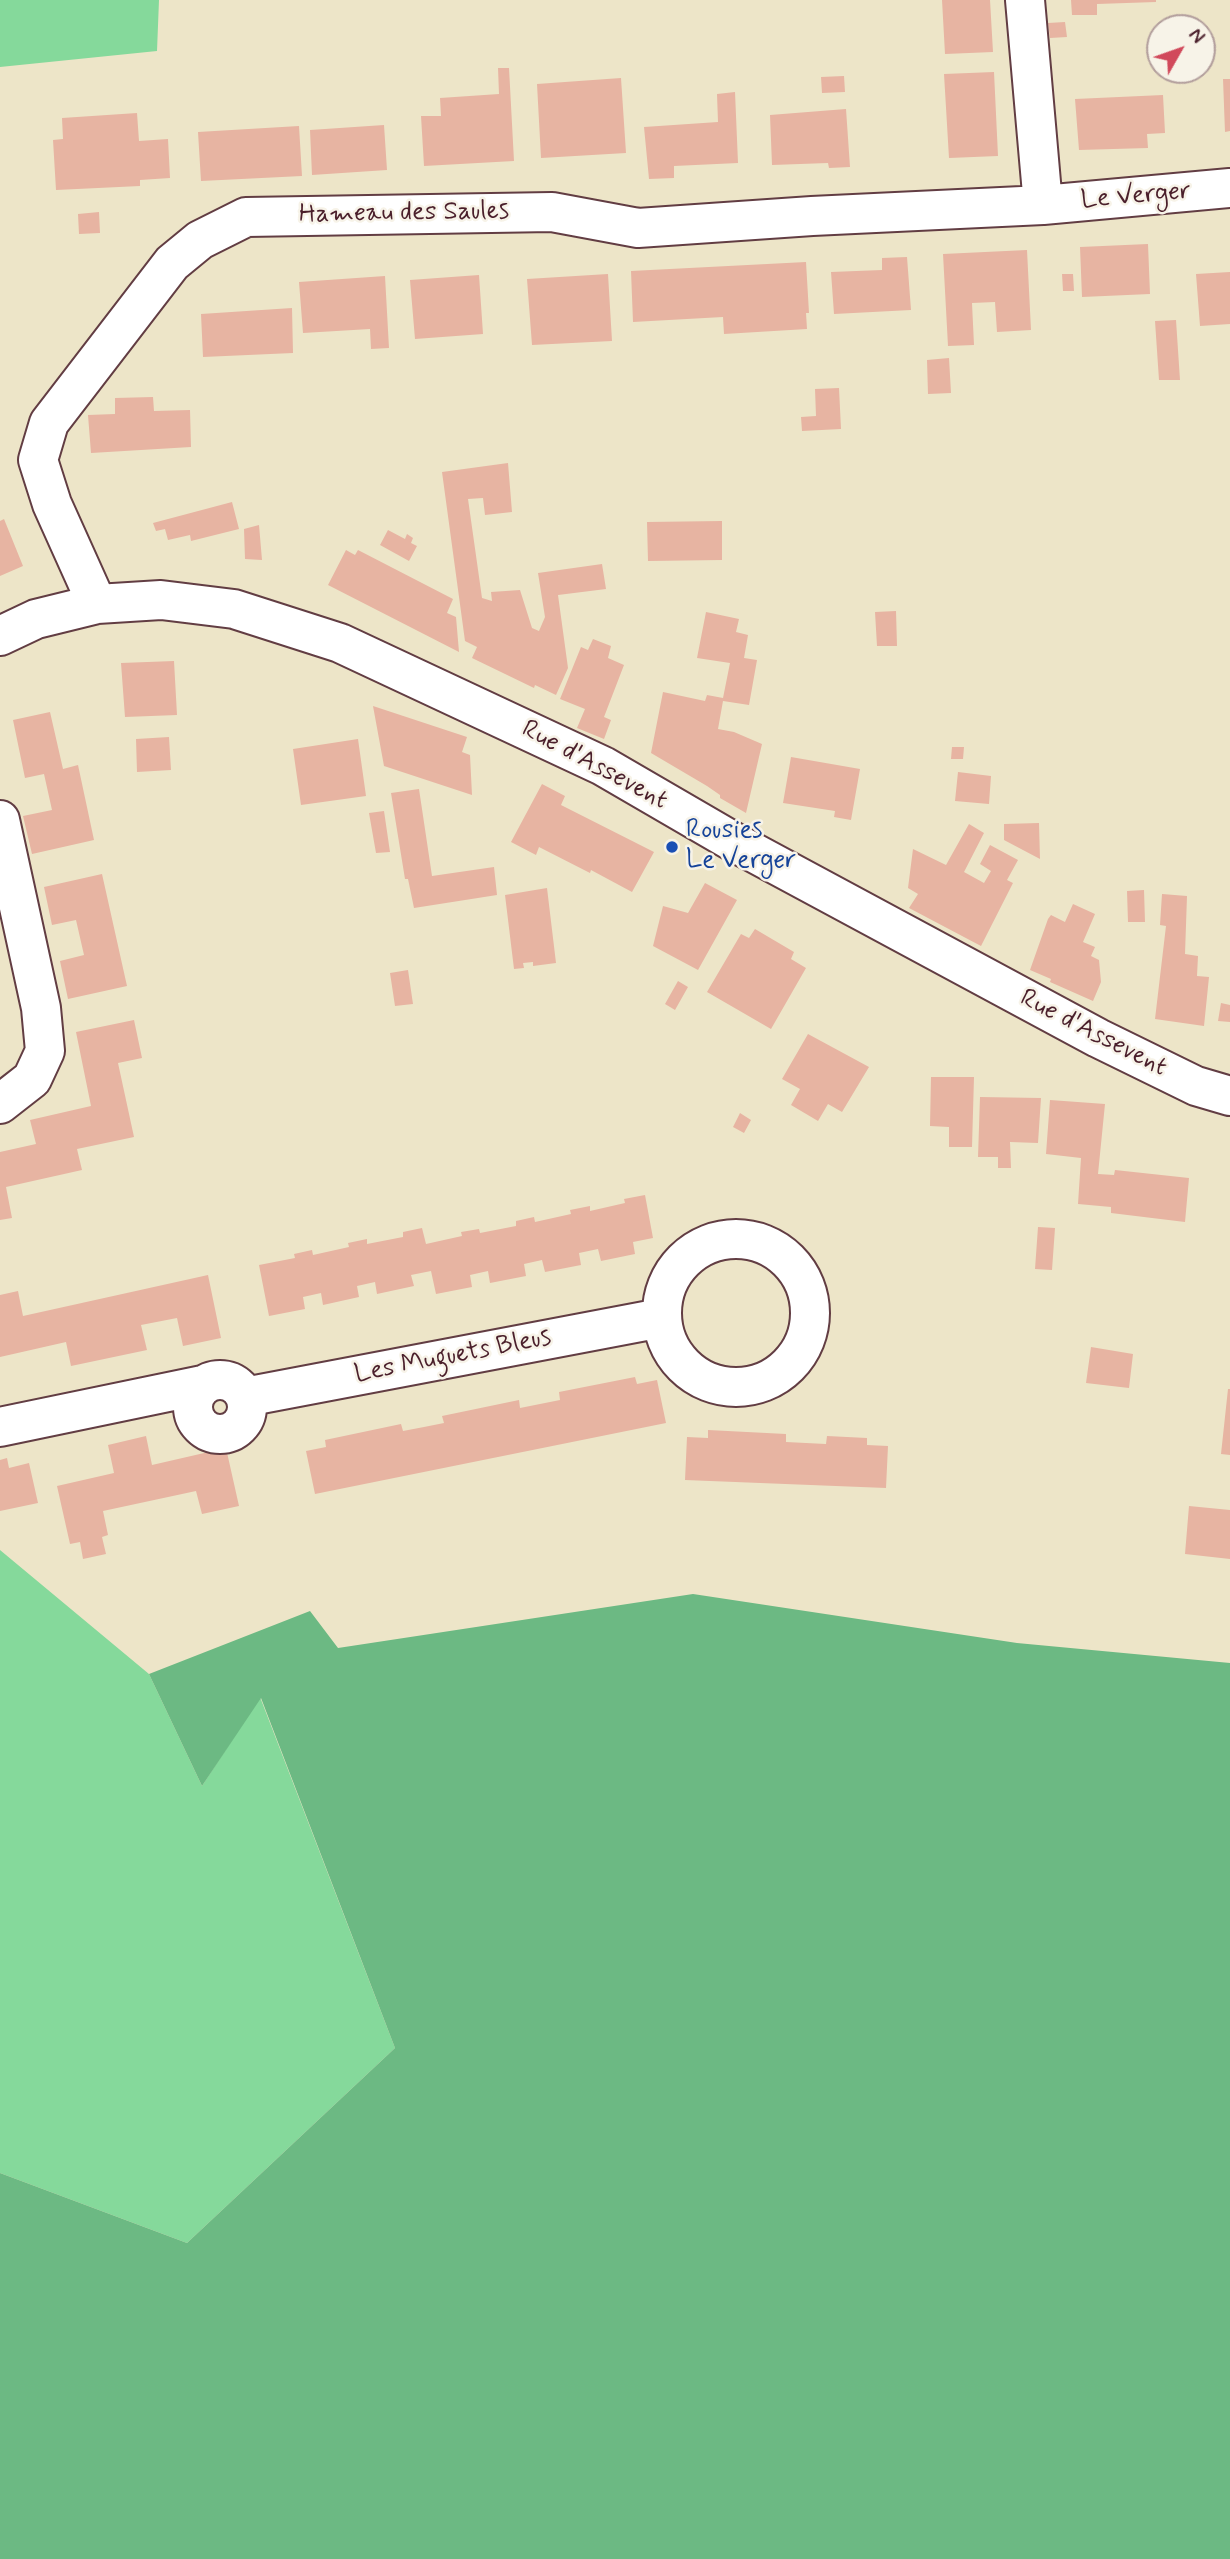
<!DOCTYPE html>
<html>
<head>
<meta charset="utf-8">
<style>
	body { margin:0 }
	#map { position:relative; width:1230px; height:2559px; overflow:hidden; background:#ede5c8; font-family:Mynerve,sans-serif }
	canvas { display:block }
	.north { position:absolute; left:1146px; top:14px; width:70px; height:70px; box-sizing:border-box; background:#f7f3e8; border:2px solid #b29e9c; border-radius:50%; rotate:50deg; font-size:19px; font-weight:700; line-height:28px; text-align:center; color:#4a1f2b }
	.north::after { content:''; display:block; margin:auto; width:24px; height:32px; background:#d1495b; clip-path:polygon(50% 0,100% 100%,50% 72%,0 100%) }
</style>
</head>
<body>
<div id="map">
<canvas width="1230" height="2559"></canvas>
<div class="north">N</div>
</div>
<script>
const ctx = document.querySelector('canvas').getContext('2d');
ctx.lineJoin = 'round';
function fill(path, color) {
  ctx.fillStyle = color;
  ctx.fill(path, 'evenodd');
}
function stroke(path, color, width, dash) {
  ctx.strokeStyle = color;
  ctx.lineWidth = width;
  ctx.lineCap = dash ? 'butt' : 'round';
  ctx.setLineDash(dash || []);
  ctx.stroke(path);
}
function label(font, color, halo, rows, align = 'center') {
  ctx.font = font + ' Mynerve,sans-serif';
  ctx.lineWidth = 5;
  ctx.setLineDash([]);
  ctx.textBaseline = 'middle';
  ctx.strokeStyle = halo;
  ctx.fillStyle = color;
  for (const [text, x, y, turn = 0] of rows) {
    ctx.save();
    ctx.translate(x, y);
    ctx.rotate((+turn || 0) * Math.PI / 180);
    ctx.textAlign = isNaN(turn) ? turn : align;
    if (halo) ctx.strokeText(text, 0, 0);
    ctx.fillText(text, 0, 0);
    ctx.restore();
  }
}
const green = new Path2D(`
	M0 0H159L157 51 0 67Z
	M0 1550 149 1674 202 1786 260 1697 395 2048 187 2243 0 2173Z`);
const forest = new Path2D(`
	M693 1594 1017 1643 1230 1663V2559H0V2173L187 2243 395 2048 261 1698 202 1786 149 1674 310 1611 338 1648Z`);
const building = new Path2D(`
	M942 0H990L993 52 945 54Z
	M1071 0H1156V2L1097 4V15H1072Z
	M1065 22 1067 37 1050 38 1048 23Z
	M498 68H509L514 161 424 166 421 116H441L440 98 499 94Z
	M994 72 998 156 949 158 944 74Z
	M844 76 845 92 822 93 821 77Z
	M621 78 626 153 541 158 537 84Z
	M1223 79H1230V131L1225 132Z
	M735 92 738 163 674 166V178L649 179 644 127 718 122 717 94Z
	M1163 95 1165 133 1147 134 1148 148 1079 150 1075 99Z
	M846 109 850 167 829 168 828 163 772 165 770 115Z
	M137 113 139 141 168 139 170 178 140 180V186L56 190 53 140 63 139 62 118Z
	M384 125 387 170 312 175 310 130Z
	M299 126 302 176 201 181 198 132Z
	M99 212 100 233 79 234 78 214Z
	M1148 244 1150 294 1082 297 1080 247Z
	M1027 250 1031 330 997 332 995 302 972 303 974 345 948 346 943 254Z
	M907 257 911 310 834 314 831 272 882 270V258Z
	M806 262 809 313H806L807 329 724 334 723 317 633 322 631 271Z
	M1230 272V324L1200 326 1196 274Z
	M608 274 612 341 532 345 527 279Z
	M1062 274H1073L1074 291H1063Z
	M479 275 483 334 415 339 410 280Z
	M385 276 389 348 371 349 370 329 303 333 299 282Z
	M292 308 293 353 203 357 201 314Z
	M1176 320 1180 380H1159L1155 321Z
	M949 358 951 393 928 394 927 360Z
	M839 388 841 429 802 431 801 417 816 416 815 389Z
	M153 397 154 411 190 410 191 447 91 453 88 415 115 414V398Z
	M508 463 512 512 485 515 483 498 468 499 482 598 492 601 491 592 520 590 532 628 539 631 545 617 538 573 602 564 606 589 558 595 568 668 556 695 535 685 534 688 472 658 477 647 465 641 442 472Z
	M232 502 239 529 191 541 190 535 168 540 165 529 156 531 153 523Z
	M4 519 23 566 0 576V521Z
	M722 521V560L648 561 647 522Z
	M259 525 262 560 245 559 244 529Z
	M388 530 405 539 407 534 413 538 411 543 417 546 409 561 380 545Z
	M346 550 355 555 358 550 453 599 447 613 456 617 459 652 328 585Z
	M896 611 897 646H877L875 612Z
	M706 612 739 619 736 632 748 635 744 658 757 660 749 705 723 701 718 729 734 732 762 744 746 813 720 798V795L707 786 651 753 663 692 705 701 707 695 723 698 730 663 697 658Z
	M593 639 611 646 608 658 624 665 604 717 611 720 604 739 577 728 585 709 560 699 581 647 588 650Z
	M174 661 177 715 125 717 121 663Z
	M373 706 467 737 462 752 470 755 472 795 384 766Z
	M50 712 63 769 78 765 94 840 32 854 23 816 52 810 44 774 25 778 13 720Z
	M169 737 171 770 137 772 136 739Z
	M358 739 366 796 301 805 293 749Z
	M952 747H964L963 759H951Z
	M791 757 860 769 851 820 834 817 835 811 783 803Z
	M958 772 991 776 989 804 955 801Z
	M542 784 565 796 561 805 654 852 632 892 591 870 590 873 539 847 536 855 511 842Z
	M419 789 432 876 494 867 497 895 414 908 408 879H405L391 793Z
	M384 811 390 852 376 853 369 813Z
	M1039 823 1040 859 1004 840V824Z
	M969 824 984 833 964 872 984 883 991 871 980 864 990 845 1018 860 1007 880 1013 883 981 946 909 908 918 894 908 888 913 849 946 865Z
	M102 874 127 986 68 999 60 961 84 955 76 920 52 925 44 887Z
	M705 883 737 900 698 970 653 946 663 906 688 913Z
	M547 888 556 963 533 966V962L523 963 524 968 514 969 505 895Z
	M1144 890 1145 922H1128L1127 891Z
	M1162 894 1187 896 1185 954 1198 956 1197 976 1209 977 1204 1026 1155 1019 1166 926 1160 925Z
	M1073 904 1095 914 1083 942 1095 947 1091 956 1099 960 1101 982 1093 1001 1050 982 1051 979 1030 970 1048 919 1051 915 1065 922Z
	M755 929 794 952 791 959 806 968 771 1029 707 992 741 934 749 938Z
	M408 970 413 1004 395 1006 390 973Z
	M678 981 688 987 675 1010 665 1004Z
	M1221 1003 1230 1005V1022L1218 1021Z
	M134 1020 142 1058 118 1063 134 1137 77 1149 82 1170 6 1187 12 1218 0 1220V1152L36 1144 30 1120 91 1106 76 1032Z
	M808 1034 869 1067 842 1112 828 1104 818 1121 791 1105 800 1089 782 1079Z
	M931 1077H974L972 1147H949V1127L930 1126Z
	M980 1097 1041 1098 1038 1143 1010 1142 1011 1168H998V1157H978Z
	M1050 1100 1105 1104 1098 1174 1114 1175 1115 1170 1189 1178 1185 1222 1111 1213V1207L1078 1204 1081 1158 1046 1154Z
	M740 1113 751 1120 744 1133 733 1127Z
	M645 1195 653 1238 633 1242 635 1254 601 1261 598 1249 579 1253 581 1265 545 1272 542 1260 524 1264 526 1276 490 1283 488 1271 470 1275 472 1287 436 1294 431 1271 411 1275 414 1286 377 1294 375 1282 357 1286 359 1297 323 1305 321 1293 303 1297 305 1309 269 1316 259 1265 295 1258 294 1254 312 1250 313 1255 349 1247 348 1243 367 1239V1244L403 1237V1232L422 1228 426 1244 462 1236 461 1232 479 1229 480 1233 516 1226V1221L534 1217 535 1222 571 1214 570 1210 590 1206V1211L625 1203 624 1199Z
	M1038 1227 1055 1228 1052 1270 1035 1269Z
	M208 1275 221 1338 183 1346 177 1318 141 1325 147 1350 71 1366 66 1342 0 1357V1295L18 1291 23 1316Z
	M1091 1347 1133 1354 1129 1388 1086 1383Z
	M635 1377 637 1384 657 1380 666 1423 315 1494 306 1451 326 1447 325 1440 401 1424 403 1431 424 1427 444 1423 442 1416 519 1400 520 1408 560 1400 559 1392Z
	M1228 1389H1230V1455L1221 1454Z
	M708 1430 786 1434V1442L826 1444 827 1436 867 1438V1445L888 1446 886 1488 685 1480 687 1437 708 1438Z
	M146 1436 152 1465 226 1448 239 1506 202 1514 196 1491 103 1511 108 1535 102 1537 106 1554 83 1559 80 1542 70 1544 57 1486 114 1473 108 1445Z
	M7 1458 9 1468 29 1463 38 1503 0 1511V1460Z
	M1189 1506 1230 1510V1559L1185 1554Z`);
const minor = new Path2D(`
	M1025 0 1043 205
	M97 604 52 504 38 460 49 423 172 263 200 240 246 217 552 212 638 228 812 216 1043 205 1230 188
	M0 636 36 619 97 604 161 600 234 609 340 643 603 766 732 841 1098 1038 1196 1086 1230 1096
	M0 820 41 1008 45 1051 32 1079 0 1104
	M662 1313a74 74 0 1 1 148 0a74 74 0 1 1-148 0Z
	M193 1407a27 27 0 1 1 54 0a27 27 0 1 1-54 0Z
	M245 1397 661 1318
	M0 1427 202 1385`);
const markers = [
	[672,847,7,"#1a4fb4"]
];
const streetNames = [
	["Le Verger",1136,197,-5],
	["Hameau des Saules",404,214,-1],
	["Rue d'Assevent",594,766,28],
	["Rue d'Assevent",1093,1034,27],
	["Les Muguets Bleus",453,1357,-11]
];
const transitNames = [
	["Rousies",686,832],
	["Le Verger",686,862]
];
fill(green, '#85d99b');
fill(forest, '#6cb983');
fill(building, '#e7b4a2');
stroke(minor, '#623d43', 42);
stroke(minor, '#fff', 38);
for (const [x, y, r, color] of markers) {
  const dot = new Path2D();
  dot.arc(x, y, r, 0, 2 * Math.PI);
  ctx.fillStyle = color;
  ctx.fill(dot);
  stroke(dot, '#f7f3e8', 2.5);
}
label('26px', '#4a1f2b', '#f7f3e8', streetNames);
label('26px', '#164399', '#f7f3e8', transitNames, 'left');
</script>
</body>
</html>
